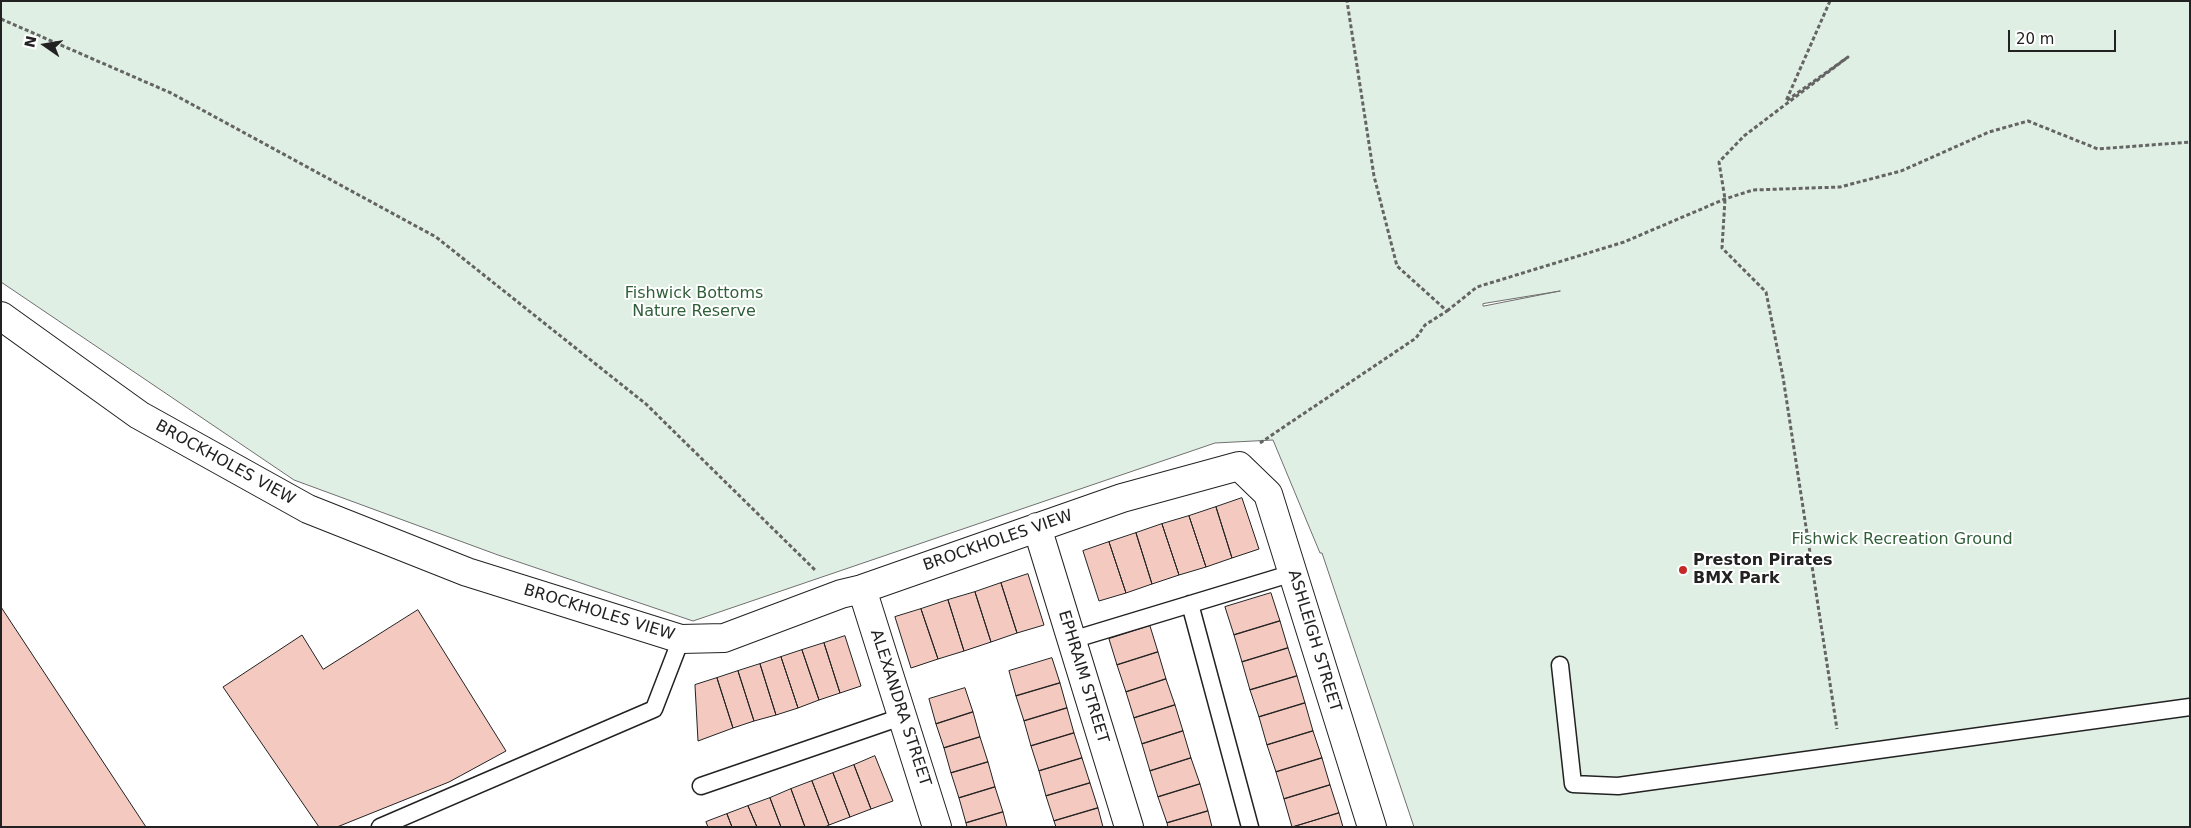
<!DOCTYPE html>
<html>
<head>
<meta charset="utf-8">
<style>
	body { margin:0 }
	#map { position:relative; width:2191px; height:828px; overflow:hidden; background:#fff; font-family:"DejaVu Sans",sans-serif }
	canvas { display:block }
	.frame { position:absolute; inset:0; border:2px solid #222; pointer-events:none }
	.north { position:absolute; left:20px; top:20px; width:50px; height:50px; -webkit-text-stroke:4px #fff; paint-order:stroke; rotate:283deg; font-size:14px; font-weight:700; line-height:20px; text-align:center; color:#222 }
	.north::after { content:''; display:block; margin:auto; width:18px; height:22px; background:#222; clip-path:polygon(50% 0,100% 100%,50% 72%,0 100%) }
	.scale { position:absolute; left:2008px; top:30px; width:108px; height:22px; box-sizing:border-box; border:2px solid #222; border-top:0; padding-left:6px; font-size:15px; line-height:18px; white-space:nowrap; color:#222; -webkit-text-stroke:4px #fff; paint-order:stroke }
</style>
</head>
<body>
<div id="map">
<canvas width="2191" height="828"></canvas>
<div class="frame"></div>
<div class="north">N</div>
<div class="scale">20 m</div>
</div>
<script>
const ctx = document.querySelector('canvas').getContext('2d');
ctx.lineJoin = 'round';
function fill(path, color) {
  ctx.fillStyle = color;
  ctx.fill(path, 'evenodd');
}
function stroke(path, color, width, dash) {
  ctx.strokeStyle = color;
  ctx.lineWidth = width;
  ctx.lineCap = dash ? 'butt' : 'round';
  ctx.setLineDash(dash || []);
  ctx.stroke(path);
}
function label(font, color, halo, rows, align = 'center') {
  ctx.font = font + ' "DejaVu Sans",sans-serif';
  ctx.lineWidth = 4;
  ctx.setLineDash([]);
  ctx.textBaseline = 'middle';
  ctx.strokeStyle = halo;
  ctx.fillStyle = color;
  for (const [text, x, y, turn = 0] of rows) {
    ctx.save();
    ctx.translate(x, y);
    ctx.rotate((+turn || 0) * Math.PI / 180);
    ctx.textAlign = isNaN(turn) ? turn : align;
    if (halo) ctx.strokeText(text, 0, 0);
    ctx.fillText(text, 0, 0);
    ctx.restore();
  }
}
const green = new Path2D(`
	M1 1H2190V827H1414L1322 553H1320L1273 440 1215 443 693 621 498 555 294 480 1 282ZM1560 291 1484 306H1483V304Z`);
const building = new Path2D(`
	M1242 498 1259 549 1232 558 1216 507Z
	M1216 507 1232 558 1206 567 1189 516Z
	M1189 516 1206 567 1179 575 1162 524Z
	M1162 524 1179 575 1152 584 1136 533Z
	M1136 533 1152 584 1126 593 1109 542Z
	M1109 542 1126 593 1099 601 1083 551Z
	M1028 574 1044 625 1017 633 1001 583Z
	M1001 583 1017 633 991 642 975 592Z
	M975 592 991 642 964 651 948 600Z
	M1271 593 1280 621 1234 635 1225 607Z
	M948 600 964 651 938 659 921 609Z
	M1 607 146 827H1Z
	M921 609 938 659 911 668 895 617Z
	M418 610 506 751 449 782 337 827H319L223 687 302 635 323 669Z
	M1280 621 1288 648 1242 662 1234 635Z
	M1150 626 1158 652 1117 665 1109 639Z
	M845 636 861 686 840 693 824 643Z
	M824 643 840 693 819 700 802 650Z
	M1288 648 1297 676 1250 690 1242 662Z
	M802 650 819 700 798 708 781 657Z
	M1158 652 1166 679 1126 692 1117 665Z
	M781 657 798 708 776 715 760 664Z
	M1052 658 1060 683 1016 696 1009 671Z
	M760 664 776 715 754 721 738 671Z
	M738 671 754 721 733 728 717 678Z
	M1297 676 1305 703 1259 717 1250 690Z
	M717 678 733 728 698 741 695 685Z
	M1166 679 1175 705 1134 718 1126 692Z
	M1060 683 1067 708 1024 721 1016 696Z
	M965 688 973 712 936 724 929 699Z
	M1305 703 1313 731 1267 745 1259 717Z
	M1175 705 1183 731 1142 744 1134 718Z
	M1067 708 1074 733 1031 746 1024 721Z
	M973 712 980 737 944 748 936 724Z
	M1183 731 1191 758 1150 771 1142 744Z
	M1313 731 1322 758 1276 772 1267 745Z
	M1074 733 1082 758 1039 771 1031 746Z
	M980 737 988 762 951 773 944 748Z
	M875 756 893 801 871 809 854 765Z
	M1082 758 1090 783 1046 796 1039 771Z
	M1191 758 1200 784 1158 797 1150 771Z
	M1322 758 1330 785 1284 799 1276 772Z
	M988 762 995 787 959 798 951 773Z
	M854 765 871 809 850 817 833 773Z
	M833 773 850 817 829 825 812 781Z
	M812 781 829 825 825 827H805L791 789Z
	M1090 783 1098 808 1054 821 1046 796Z
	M1200 784 1208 811 1167 823 1158 797Z
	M1330 785 1339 813 1292 827 1284 799Z
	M995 787 1003 812 966 823 959 798Z
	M791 789 805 827H781L770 798Z
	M770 798 781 827H757L748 806Z
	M748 806 757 827H732L727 814Z
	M1098 808 1103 827H1056L1054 821Z
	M1208 811 1212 827H1168L1167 823Z
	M1003 812 1007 827H967L966 823Z
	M1339 813 1343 827H1293Z
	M727 814 732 827H708L706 822Z`);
const path = new Path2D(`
	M1830 1 1786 101 1848 57 1744 136 1719 162 1725 199 1722 248 1766 292 1783 377 1837 729
	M1 19 171 93 436 237 646 404 815 570
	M1447 311 1477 287 1624 242 1725 199 1753 190 1840 187 1901 171 1989 132 2028 121 2098 149 2190 142
	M1260 443 1416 338 1425 325 1447 311 1397 266 1374 176 1347 1`);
const lane = new Path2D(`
	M1190 604 1250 827
	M1072 640 1293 573
	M1560 665 1573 784 1618 786 2190 707
	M701 786 904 716
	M380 827 654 709 681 639`);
const street = new Path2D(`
	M1 316 139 415 308 509 467 572 681 639 724 638 841 594 862 589 1122 498 1239 466 1268 494 1372 827
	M1037 527 1129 827
	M862 589 937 827`);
const markers = [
	[1683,570,5,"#c62828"]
];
const parkNames = [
	["Fishwick Bottoms",694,294],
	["Nature Reserve",694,312],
	["Fishwick Recreation Ground",1902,540]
];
const streetNames = [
	["BROCKHOLES VIEW",225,463,29],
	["BROCKHOLES VIEW",998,541,-19],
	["BROCKHOLES VIEW",599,613,17],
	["ASHLEIGH STREET",1314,641,73],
	["EPHRAIM STREET",1083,677,73],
	["ALEXANDRA STREET",900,708,72]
];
const poiNames = [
	["Preston Pirates",1693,561],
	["BMX Park",1693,579]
];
fill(green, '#e0efe3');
stroke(green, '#6f6f6f', 1);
fill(building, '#f3c9c0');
stroke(building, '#222', 1);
stroke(lane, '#222', 19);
stroke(street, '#222', 30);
stroke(path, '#646464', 3, [4, 2.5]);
stroke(lane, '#fff', 16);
stroke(street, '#fff', 28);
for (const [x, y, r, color] of markers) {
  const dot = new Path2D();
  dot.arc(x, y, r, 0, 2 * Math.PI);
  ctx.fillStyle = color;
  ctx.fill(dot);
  stroke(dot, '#fff', 2);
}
label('16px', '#2f5e38', '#fff', parkNames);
label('16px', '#222', '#fff', streetNames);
label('bold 16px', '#222', '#fff', poiNames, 'left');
</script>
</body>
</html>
